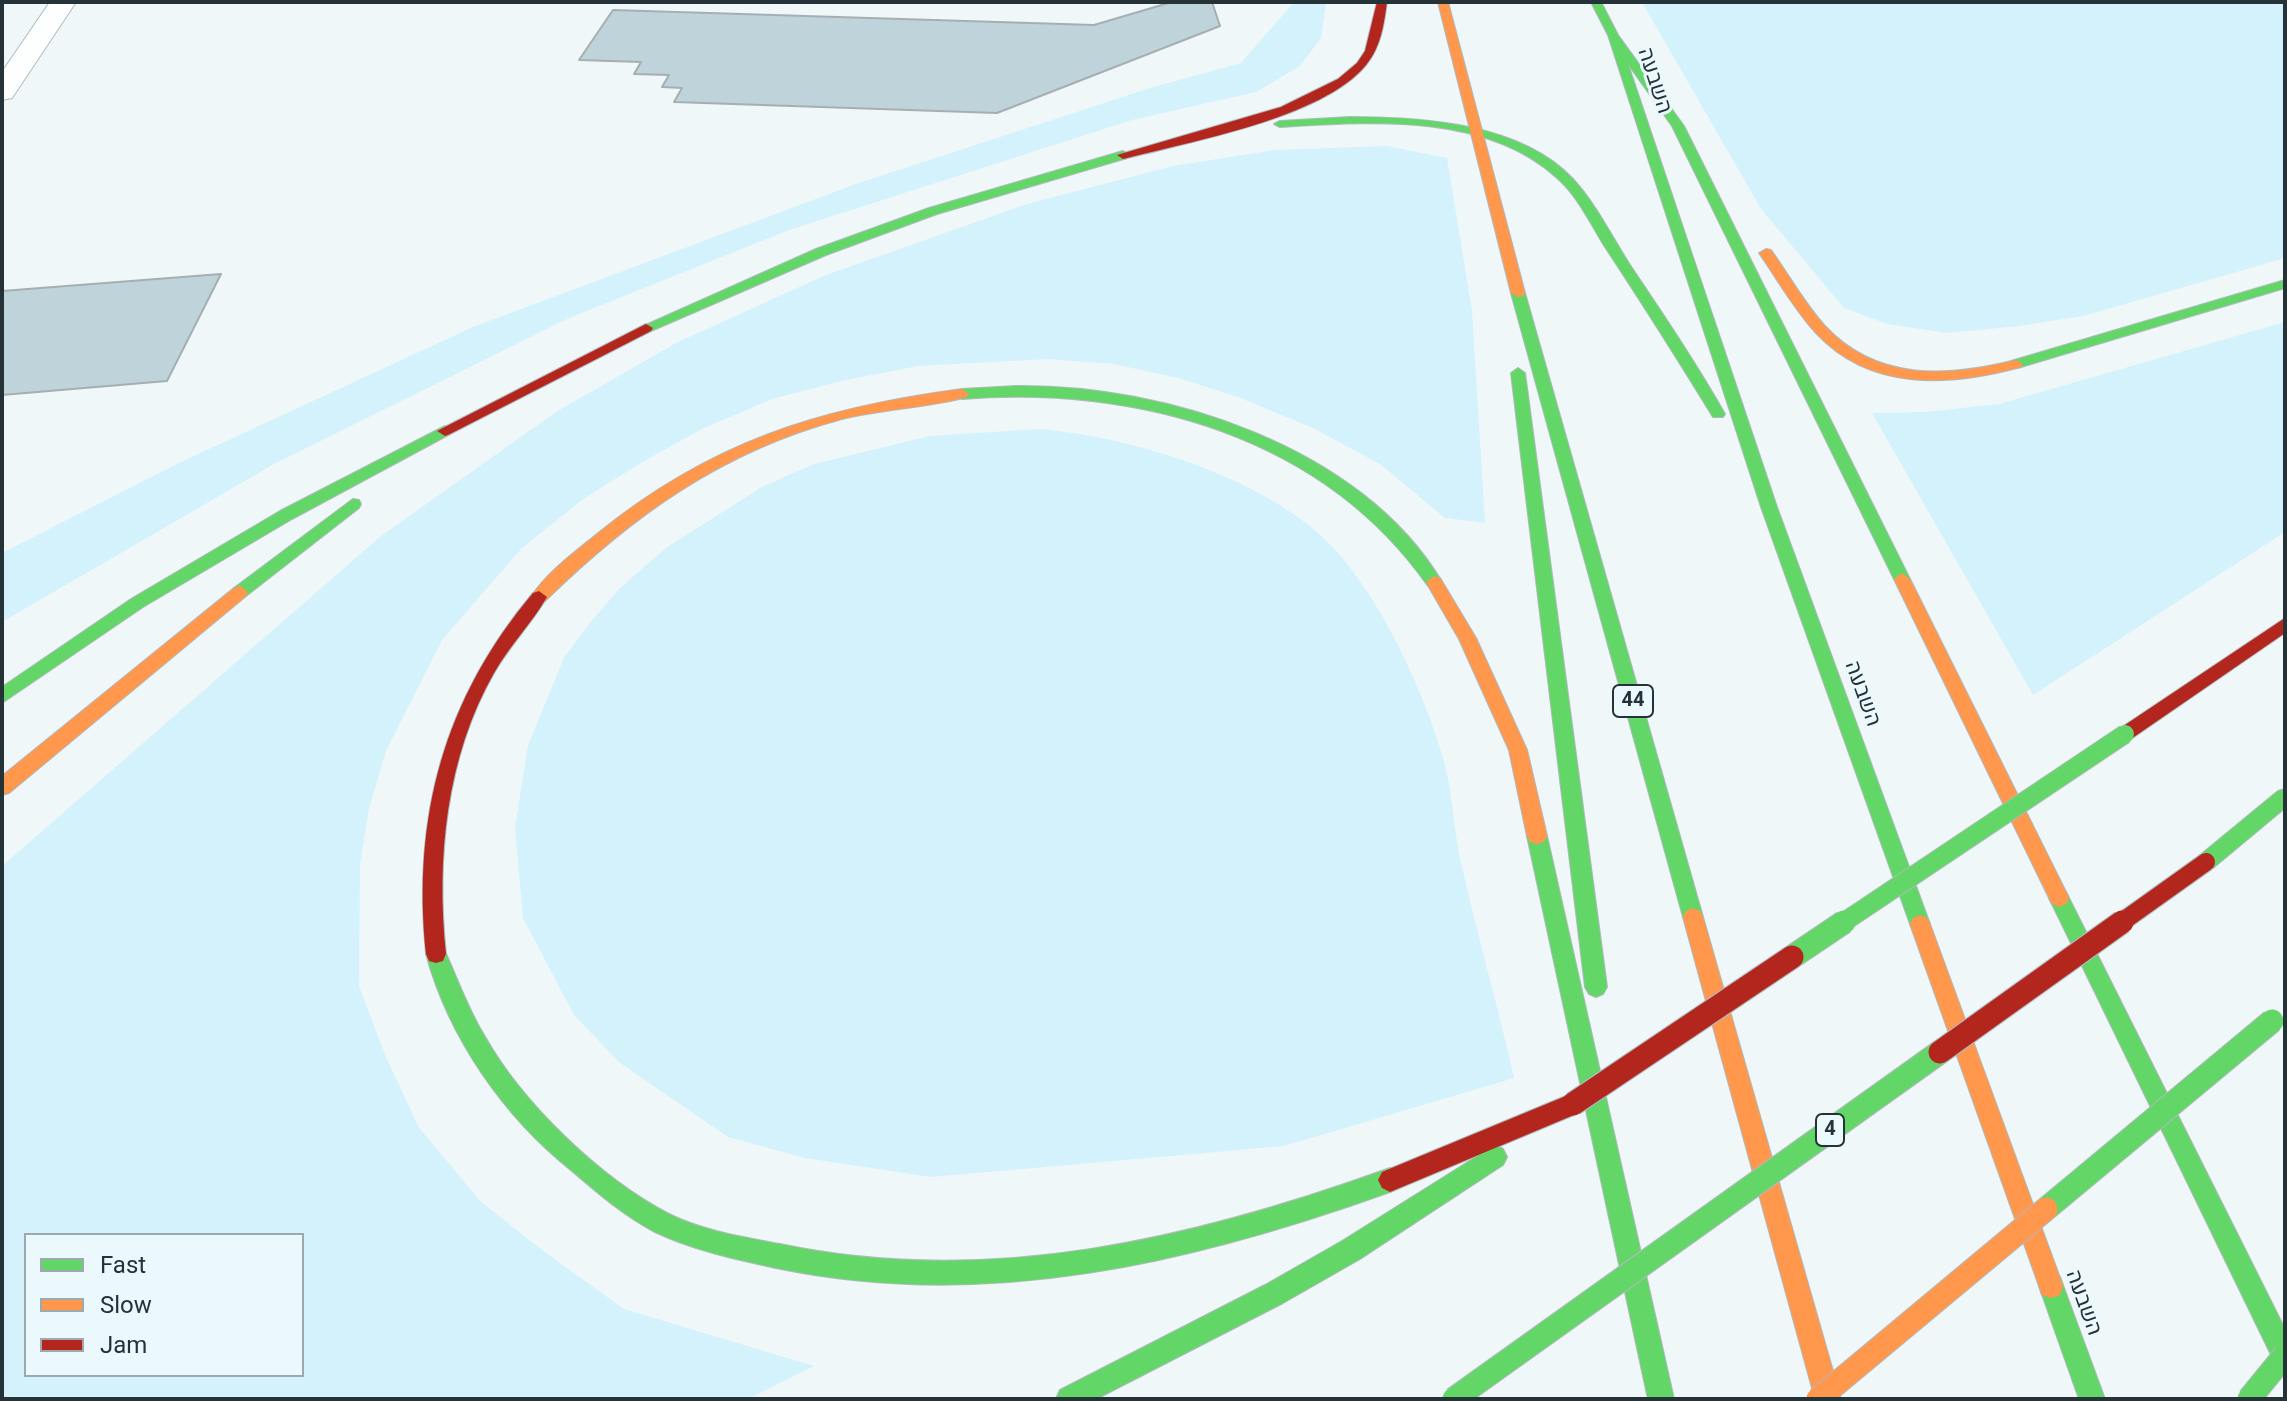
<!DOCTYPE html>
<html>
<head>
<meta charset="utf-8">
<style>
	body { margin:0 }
	#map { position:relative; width:2287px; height:1401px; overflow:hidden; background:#eff7f9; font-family:Roboto,sans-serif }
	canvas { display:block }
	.frame { position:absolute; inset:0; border:4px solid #253237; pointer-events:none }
	.legend { position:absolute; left:24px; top:1233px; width:280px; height:144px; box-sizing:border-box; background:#ebf9fd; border:2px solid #9ca9ae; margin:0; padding:10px 14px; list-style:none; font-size:24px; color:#253237 }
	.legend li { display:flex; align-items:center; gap:16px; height:40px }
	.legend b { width:40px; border:2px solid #9ca9ae }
</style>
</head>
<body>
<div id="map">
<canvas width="2287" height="1401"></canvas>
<div class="frame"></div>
<ul class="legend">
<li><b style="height:10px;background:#63d668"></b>Fast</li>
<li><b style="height:10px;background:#ff974d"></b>Slow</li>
<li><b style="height:10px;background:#b3261e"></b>Jam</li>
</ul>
</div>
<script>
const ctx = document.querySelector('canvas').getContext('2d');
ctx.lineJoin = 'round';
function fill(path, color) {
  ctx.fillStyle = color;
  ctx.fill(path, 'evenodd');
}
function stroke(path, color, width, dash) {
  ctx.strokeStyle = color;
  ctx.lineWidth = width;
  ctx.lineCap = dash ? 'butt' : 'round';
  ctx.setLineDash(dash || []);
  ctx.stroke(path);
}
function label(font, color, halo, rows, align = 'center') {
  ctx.font = font + ' Roboto,Heebo,sans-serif';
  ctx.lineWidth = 6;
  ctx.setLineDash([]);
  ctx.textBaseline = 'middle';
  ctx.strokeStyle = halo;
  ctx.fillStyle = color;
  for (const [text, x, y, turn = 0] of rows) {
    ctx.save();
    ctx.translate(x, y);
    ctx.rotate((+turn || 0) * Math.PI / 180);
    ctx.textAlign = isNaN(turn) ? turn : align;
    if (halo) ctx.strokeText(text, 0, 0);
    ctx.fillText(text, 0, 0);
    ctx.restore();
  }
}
const green = new Path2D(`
	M1294 2H1326L1321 38 1300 66 1256 92 1132 120 789 230 569 318 274 464 2 622V553L181 462 473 327 856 184 1147 89 1241 63Z
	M1642 2H2285V258L2083 316 2019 326 1948 333 1887 324 1844 308 1761 209Z
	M1387 146 1447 158 1472 311 1485 523 1445 518 1380 464 1311 427 1238 397 1178 378 1114 364 1049 359 918 366 841 381 772 399 704 428 644 461 583 499 521 549 442 640 386 751 369 808 360 864 359 986 386 1057 418 1126 479 1200 542 1250 624 1309 814 1366 748 1399H2V866L381 536 556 412 676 343 826 275 1027 204 1173 166 1275 150ZM302 1235V1375H26V1235Z
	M2285 322V532L2033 695 1872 413 1926 412 1999 404Z
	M1040 429C1135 437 1283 482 1344 560 1388 615 1421 687 1442 754 1453 790 1453 830 1462 867 1478 937 1498 1007 1514 1078L1284 1146 931 1177 805 1158 728 1137 620 1063 574 1015 523 918 515 828 528 745 564 658 589 624 620 588 666 548 762 487 814 464 930 436Z`);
const building = new Path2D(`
	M1172 2H1212L1220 26 997 113 674 102 682 88 662 87 669 75 634 74 641 62 579 60 613 10 1094 25Z
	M221 274 167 381 2 395V291Z`);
const street = new Path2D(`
	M50 2H76L12 98 2 100V72Z`);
const fast = new Path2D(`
	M1591 2H1601L1618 35 1684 126 1910 579 1902 585 1894 579 1672 126 1628 64 1777 507 1930 924 1927 930 1920 933 1913 930 1910 924 1761 507 1608 35Z
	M1350 117C1421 117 1521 123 1573 179 1596 204 1612 237 1630 265 1663 314 1696 363 1725 414L1723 417H1713C1678 360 1642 303 1605 247 1590 223 1578 196 1556 177 1484 112 1369 122 1280 127L1274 124 1280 121Z
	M1123 151 1129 155 1127 158 937 214 826 255 651 331H641L639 328 816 249 929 208Z
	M2285 280V288L2021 367 2016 368 2009 364 2011 361Z
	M1518 289 1525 293 1703 917 1700 923 1693 926 1686 923 1683 917 1511 293Z
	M1518 368 1525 373 1607 987 1603 994 1596 997 1589 994 1585 987 1511 373Z
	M1016 386C1165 384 1362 447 1442 582L1440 586H1428C1323 436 1137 385 962 399L955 394 962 389Z
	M445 426 453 431 450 434 292 519 143 607 2 703V687L131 599 280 511Z
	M353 499 359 500 361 504 359 508 246 596H234L232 592 234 588Z
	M2285 789V808L2213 868 2206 871 2199 868 2196 862 2199 856 2278 791Z
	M1537 828 1544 830 1547 836 1674 1399H1648L1527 836 1530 830Z
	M2059 889 2066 892 2285 1329V1369L2276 1365 2052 904 2049 898 2052 892Z
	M436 945 443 947C457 977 467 1007 484 1035 522 1103 600 1178 669 1214 703 1231 743 1237 780 1244 988 1288 1194 1239 1390 1168L1398 1172 1402 1180 1398 1188 1390 1192C1192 1263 986 1312 776 1268 735 1259 693 1250 655 1232 624 1216 598 1193 572 1171 504 1117 449 1038 426 954L429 947Z
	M1495 1145 1503 1149 1507 1157 1503 1165 1360 1259 1283 1303 1096 1399H1056L1060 1390 1265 1285 1342 1241Z
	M2051 1274 2060 1277 2105 1399H2079L2039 1286 2042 1277Z`);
const slow = new Path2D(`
	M1438 2H1448L1525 293 1523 296 1518 297 1511 293Z
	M1766 249 1771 250C1789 275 1804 303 1825 326 1877 382 1948 377 2016 360L2023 364 2021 367C1950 386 1871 392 1816 333 1794 309 1778 280 1759 253Z
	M962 389 969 394 967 397C926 408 883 409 842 419 722 451 632 516 545 601L539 603 531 597C546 573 575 552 597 534 710 442 819 408 962 389Z
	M1902 573 1910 579 2066 892 2069 898 2066 904 2059 907 2052 904 1894 579Z
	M1434 576 1440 578 1476 638 1527 750 1547 836 1544 842 1537 844 1530 842 1527 836 1509 750 1459 639 1426 582Z
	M240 586 248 592 246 596 9 793 2 795V776L234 588Z
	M1693 908 1700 911 1703 917 1841 1399H1815L1683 917 1686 911Z
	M1920 915 1927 918 1930 924 2063 1286 2060 1295 2051 1298 2042 1295 2039 1286 1910 924 1913 918Z`);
const jam = new Path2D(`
	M1377 2H1387C1384 24 1381 47 1366 65 1323 118 1189 142 1123 159L1117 155 1281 107 1338 79 1357 63 1365 51Z
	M646 324 653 328 651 331 450 434 445 436 437 431Z
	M539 591 547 597C532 623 510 645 494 673 446 757 436 859 446 954L443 961 436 963 429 961 426 954C412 817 444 699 533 593Z
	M2285 618V633L2131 739H2119L2116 734 2119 729Z
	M1573 1093 1581 1096 1584 1104 1581 1112 1390 1192 1382 1188 1378 1180 1382 1172Z`);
const fastBridgeFar1 = new Path2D(`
	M1841 924 2125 734`);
const fastBridge = new Path2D(`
	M1792 957 1844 922
	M2046 1209 2272 1021
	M1454 1399 1940 1052
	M2249 1399 2285 1355`);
const slowBridge = new Path2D(`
	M1818 1399 2046 1209`);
const jamBridgeFar1 = new Path2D(`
	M2119 924 2206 862`);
const jamBridge = new Path2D(`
	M1940 1052 2122 922
	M1573 1104 1792 957`);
const shields = [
	[1633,701,40],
	[1830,1130,28]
];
const shieldNames = [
	["44",1633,701],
	["4",1830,1130]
];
const streetNames = [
	["השבעה",1654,81,72],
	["השבעה",1862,694,70],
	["השבעה",2083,1303,70]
];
fill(green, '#d4f2fb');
fill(building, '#bfd4da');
stroke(building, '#a5afb2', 2);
stroke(street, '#b0babd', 2);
stroke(fast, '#b0babd', 2);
stroke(slow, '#b0babd', 2);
stroke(jam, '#b0babd', 2);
fill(street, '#fdfefe');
fill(fast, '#63d668');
fill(slow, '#ff974d');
fill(jam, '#b3261e');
stroke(fastBridgeFar1, '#b0babd', 20, []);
stroke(fastBridge, '#b0babd', 25, []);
stroke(slowBridge, '#b0babd', 25, []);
stroke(jamBridgeFar1, '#b0babd', 20, []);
stroke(jamBridge, '#b0babd', 25, []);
stroke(fastBridgeFar1, '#63d668', 18);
stroke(fastBridge, '#63d668', 23);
stroke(slowBridge, '#ff974d', 23);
stroke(jamBridgeFar1, '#b3261e', 18);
stroke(jamBridge, '#b3261e', 23);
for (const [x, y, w] of shields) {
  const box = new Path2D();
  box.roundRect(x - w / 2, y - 16, w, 32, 6);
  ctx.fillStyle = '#ebf9fd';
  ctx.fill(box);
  stroke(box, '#253237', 2);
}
label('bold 20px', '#253237', null, shieldNames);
label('22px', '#253237', '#ebf9fd', streetNames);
</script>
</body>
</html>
